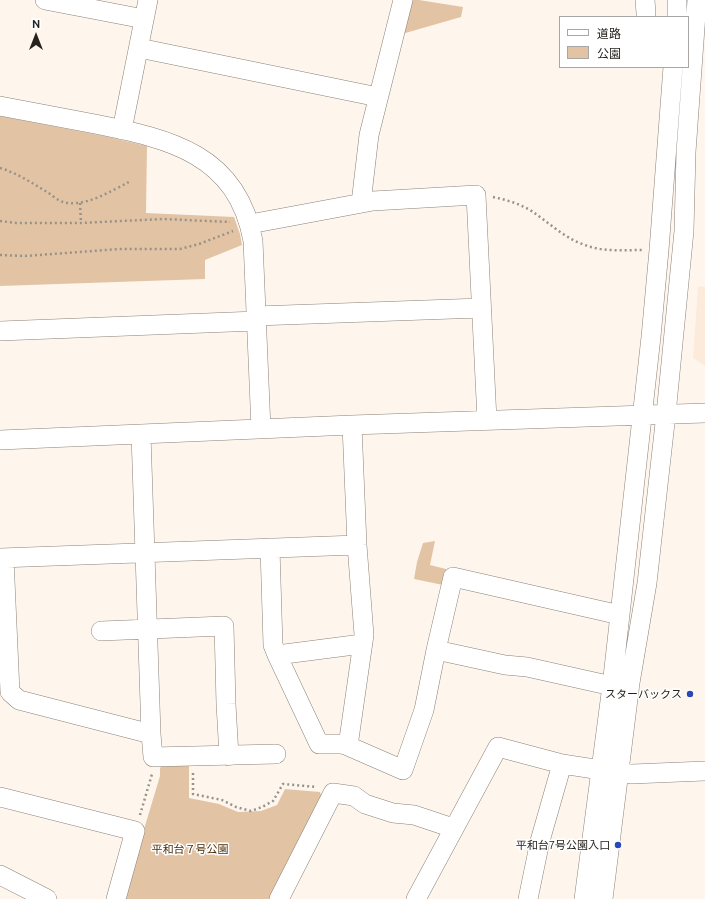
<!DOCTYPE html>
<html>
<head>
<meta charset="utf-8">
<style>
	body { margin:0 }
	#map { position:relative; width:705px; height:899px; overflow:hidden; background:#fef6ed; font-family:Ubuntu,"Noto Sans JP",sans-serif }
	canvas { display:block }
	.legend { position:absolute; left:559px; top:16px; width:130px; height:52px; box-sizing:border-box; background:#fff; border:1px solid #a8a7a5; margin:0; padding:5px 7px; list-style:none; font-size:12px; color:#26221e }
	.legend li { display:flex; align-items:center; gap:8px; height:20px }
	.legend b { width:20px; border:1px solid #a8a7a5 }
	.north { position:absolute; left:16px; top:16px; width:40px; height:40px; -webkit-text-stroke:3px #fff; paint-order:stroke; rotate:0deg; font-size:11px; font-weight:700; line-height:16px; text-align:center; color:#26221e }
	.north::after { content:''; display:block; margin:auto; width:14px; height:18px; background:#26221e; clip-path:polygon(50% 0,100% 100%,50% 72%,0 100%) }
</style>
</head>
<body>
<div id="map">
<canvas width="705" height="899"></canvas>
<ul class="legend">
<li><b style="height:5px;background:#fff"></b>道路</li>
<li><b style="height:11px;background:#e2c4a5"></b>公園</li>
</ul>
<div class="north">N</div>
</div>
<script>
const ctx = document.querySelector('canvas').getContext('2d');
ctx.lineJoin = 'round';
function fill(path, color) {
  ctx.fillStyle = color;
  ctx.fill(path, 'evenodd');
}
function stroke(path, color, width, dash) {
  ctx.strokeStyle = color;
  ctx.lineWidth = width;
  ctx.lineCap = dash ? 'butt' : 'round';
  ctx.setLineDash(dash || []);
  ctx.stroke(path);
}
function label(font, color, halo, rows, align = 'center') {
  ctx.font = font + ' Ubuntu,"Noto Sans JP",sans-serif';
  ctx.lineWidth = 3;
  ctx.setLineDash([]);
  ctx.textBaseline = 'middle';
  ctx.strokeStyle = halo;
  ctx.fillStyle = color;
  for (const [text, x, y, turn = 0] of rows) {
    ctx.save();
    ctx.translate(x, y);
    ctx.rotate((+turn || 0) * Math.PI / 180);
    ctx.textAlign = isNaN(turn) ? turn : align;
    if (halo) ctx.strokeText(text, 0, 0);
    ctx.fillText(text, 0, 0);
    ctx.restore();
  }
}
const built = new Path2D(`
	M698 286 705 287V366L693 358Z`);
const green = new Path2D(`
	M409 0H419L463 7 461 17 402 34Z
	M0 116 104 136 147 146 146 213 234 217 240 234 242 245 205 260V279L0 286Z
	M435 541 430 565 446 569 443 585 414 579 417 562 423 543Z
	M184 761 189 766V798L219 804 238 812 261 811 277 805 285 789 320 792 322 798 269 899H123L160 776V768L165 762Z`);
const path = new Path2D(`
	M0 168C17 173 32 183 47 192 52 195 57 200 63 202 84 208 111 191 129 182
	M493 197C507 200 521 204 533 212 549 223 566 239 585 245 603 252 623 250 642 250
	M80 203 81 223
	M0 221 16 223H81L163 219 230 222
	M0 255 25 256 119 249H180L199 244 233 231
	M193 773V794L222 800 236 807 251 811 262 807 273 801 283 784 317 787
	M140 815 152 774`);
const minor = new Path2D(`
	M45 0 144 19
	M645 0 646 13
	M677 17V0
	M139 48 378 97
	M0 106C32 112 64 118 95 124 170 139 237 154 253 241L261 429
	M122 130 148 0
	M361 203 369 135 403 0
	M250 224 373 201 476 195 487 420
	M256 316 481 308
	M0 331 257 321
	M352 425 357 545 364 635 348 746 403 770 424 710 436 650 453 577 620 615
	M141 434 151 734 153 757 276 754
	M0 440 352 425 705 413
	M270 548 273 645 277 655 319 744H342L348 746
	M0 558 357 545
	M4 558 10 692 19 700 151 734
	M101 631 224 626 226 704 229 756
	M436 650 505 665 527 667 612 686
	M277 655 362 644
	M619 773 632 774 705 771
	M0 797 135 831 116 899
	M0 875 47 899
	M279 899 333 793 354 796 365 804 393 813 414 815 453 828
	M416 899 498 747 562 764 601 770
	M528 899 540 841 562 764
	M584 899 612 686 651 337 659 250 673 67
	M603 899 630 683 647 583 666 414 684 231 686 152 697 0`);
const markers = [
	[690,694,4,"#2c48b8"],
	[618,845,4,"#2c48b8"]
];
const poiNames = [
	["スターバックス",682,694],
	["平和台7号公園入口",610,845]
];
const parkNames = [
	["平和台７号公園",190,849]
];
fill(built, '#fcebdb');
fill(green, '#e2c4a5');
stroke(minor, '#8b8178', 20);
stroke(path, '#98928b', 2.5, [2, 3]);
stroke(minor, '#fff', 19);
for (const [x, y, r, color] of markers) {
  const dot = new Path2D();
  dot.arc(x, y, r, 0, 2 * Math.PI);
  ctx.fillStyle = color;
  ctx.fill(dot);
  stroke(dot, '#fff', 1.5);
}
label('11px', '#26221e', '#fff', poiNames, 'right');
label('11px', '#4c2e07', '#fff', parkNames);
</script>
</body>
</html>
